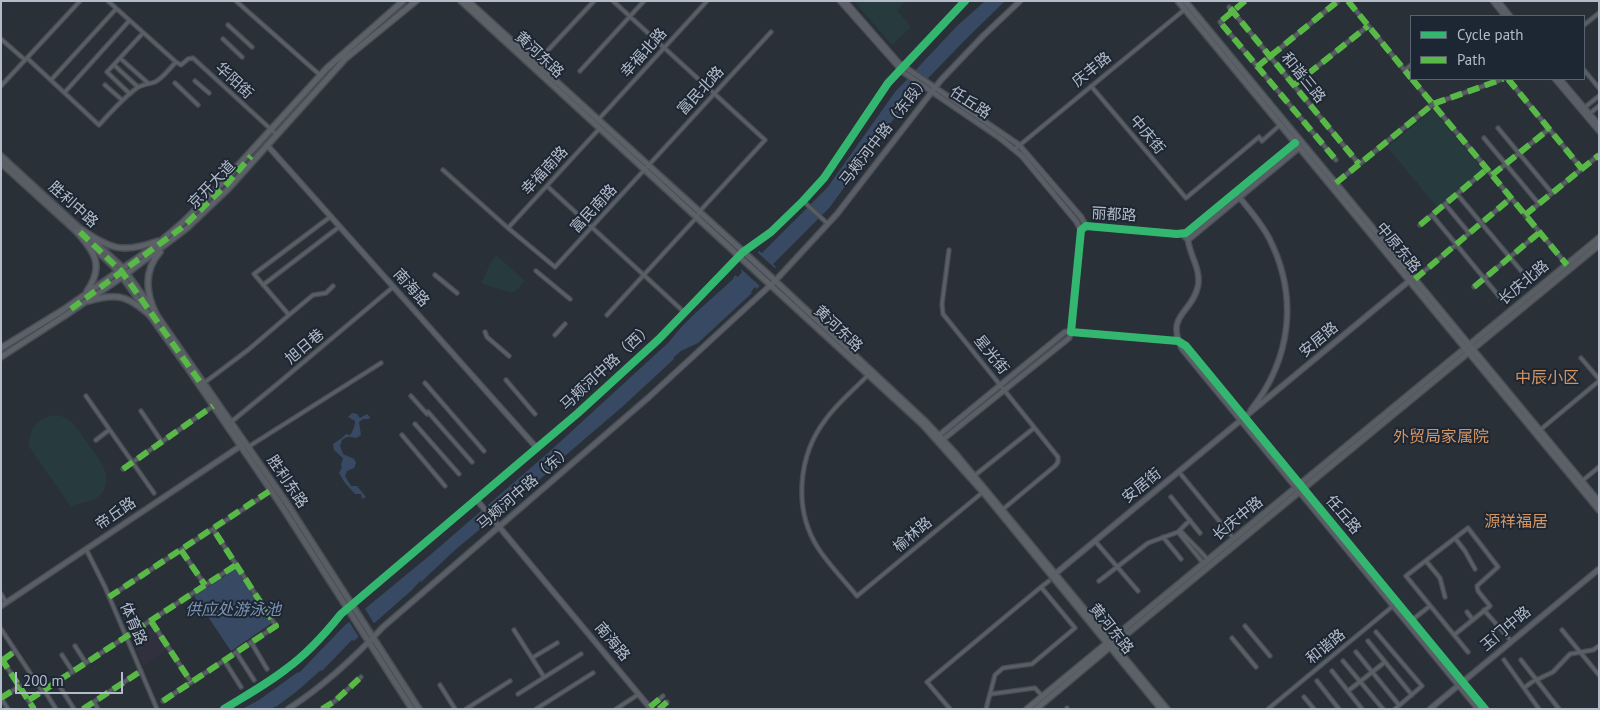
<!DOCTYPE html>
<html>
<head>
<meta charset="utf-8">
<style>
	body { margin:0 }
	#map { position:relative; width:1600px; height:710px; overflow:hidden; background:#2a3038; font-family:"PT Sans",sans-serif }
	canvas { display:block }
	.frame { position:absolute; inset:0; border:2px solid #b4bcc9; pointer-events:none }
	.legend { position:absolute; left:1410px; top:15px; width:175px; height:65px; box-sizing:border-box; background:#1d2633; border:1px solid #59626f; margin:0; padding:6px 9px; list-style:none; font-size:15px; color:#b4bcc9 }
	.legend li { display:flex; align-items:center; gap:10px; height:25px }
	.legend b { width:25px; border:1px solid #59626f }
	.scale { position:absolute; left:15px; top:672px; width:108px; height:22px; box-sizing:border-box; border:2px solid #b4bcc9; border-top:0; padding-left:6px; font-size:15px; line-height:18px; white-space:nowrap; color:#b4bcc9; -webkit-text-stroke:4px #1d2633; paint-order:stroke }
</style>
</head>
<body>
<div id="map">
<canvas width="1600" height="710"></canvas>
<div class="frame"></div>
<ul class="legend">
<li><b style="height:6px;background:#33b770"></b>Cycle path</li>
<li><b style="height:6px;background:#58b947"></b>Path</li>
</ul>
<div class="scale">200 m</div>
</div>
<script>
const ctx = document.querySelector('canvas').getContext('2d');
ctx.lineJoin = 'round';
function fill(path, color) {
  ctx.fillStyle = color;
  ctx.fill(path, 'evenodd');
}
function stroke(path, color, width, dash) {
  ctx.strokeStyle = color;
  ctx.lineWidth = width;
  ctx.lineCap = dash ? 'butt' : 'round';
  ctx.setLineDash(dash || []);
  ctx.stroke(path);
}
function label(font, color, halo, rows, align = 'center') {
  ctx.font = font + ' "PT Sans","Noto Sans SC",sans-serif';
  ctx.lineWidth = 4;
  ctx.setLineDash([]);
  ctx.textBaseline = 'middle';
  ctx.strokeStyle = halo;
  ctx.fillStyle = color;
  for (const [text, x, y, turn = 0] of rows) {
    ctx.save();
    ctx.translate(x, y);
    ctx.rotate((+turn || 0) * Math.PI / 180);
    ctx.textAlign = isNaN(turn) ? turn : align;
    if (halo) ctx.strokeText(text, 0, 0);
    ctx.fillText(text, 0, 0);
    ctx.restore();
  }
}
const medical = new Path2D(`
	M153 626 168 650 143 666 132 640Z`);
const green = new Path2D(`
	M854 1H907L897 10 911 27 892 45Z
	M1431 111H1434L1482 169 1481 172 1438 208 1387 147Z
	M496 255 525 281 515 292H509L483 284 482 282 491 262Z
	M58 415C63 417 68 418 72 422 77 427 82 435 86 441 96 455 115 475 102 493 93 504 81 500 71 507L28 445 30 443C29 425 41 416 58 415Z`);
const water = new Path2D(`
	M985 1H1005L965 40 909 98 830 207 773 264 776 267 757 289 755 287 751 292 752 293 698 343 681 351 673 358 674 359 622 407 559 461 552 469 455 550 421 582 420 581 412 590 354 641 352 640 322 671 321 670 296 692 277 706 270 709H242L259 700 298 672 299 673 344 626 429 556 549 452 669 342C687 318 712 299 733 279L735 275 738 277 742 272 741 270 759 251 762 253 827 188 895 92 957 26Z
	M352 413 357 414 360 418 367 414 370 417 369 419H363L359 422 361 435 356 438C350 437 348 435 342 440L340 446 343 454 354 459 356 463 354 468 347 471 345 476 351 486H357L366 497 362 499 361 494H355L345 483 339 473 342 467 341 465 343 458 334 450 333 444 342 438 346 434 350 435C353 432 355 425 355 421L348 417Z
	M236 569 272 623 231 651 194 596Z`);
const pier = new Path2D(`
	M757 252 777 270 761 287 741 269Z
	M485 502 499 518 492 524 479 508Z
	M364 607 375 625 360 639 348 620Z`);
const minor = new Path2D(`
	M236 1 320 75
	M1245 1 1220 22 1336 160
	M1348 1 1411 78
	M1229 7 1359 164
	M228 25 252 47
	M1584 25 1599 13
	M1 39 25 60
	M223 39 242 57
	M27 58 99 125C111 112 123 98 137 88 143 84 150 84 155 82 163 78 170 68 176 62L108 1
	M120 58 148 83
	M176 62 181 65 188 59 193 58 276 134
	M536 63 594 1
	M114 65 138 87
	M1257 67 1338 1
	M1405 70 1411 65
	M1584 70 1599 88
	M580 71 644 1
	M229 72 249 90
	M1412 79 1567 265
	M1508 79 1582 169
	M51 80 116 9
	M195 81 209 93
	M175 83 198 105
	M105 85 122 100
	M1294 85 1368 26
	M1 86 80 1
	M1091 86 1186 198 1259 137 1262 141 1280 125
	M65 92 129 21
	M130 94 107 72 143 33
	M1584 108 1599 96
	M1589 114 1599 106
	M598 120 707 1
	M1498 128 1552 193
	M1484 138 1539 204
	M1015 149 1184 10
	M443 170 508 228 555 267 771 32
	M1492 175 1549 129
	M1336 183 1433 104 1503 79
	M547 186 684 312
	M1457 194 1528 279
	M803 201 828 224
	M1445 204 1469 233
	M1432 215 1502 300
	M1525 215 1599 155
	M1420 225 1487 169
	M508 228 599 129
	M949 250 942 304 943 314 1058 457V462L1055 466 1002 510
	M536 271 570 299
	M435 275 457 293
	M1415 279 1511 198
	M263 285 339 227
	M1474 287 1540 232
	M289 315 313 295 326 293 333 286
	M607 315 697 217 699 212 765 140 613 1
	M485 332 487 337 509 356
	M555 335 565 324
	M1581 358 1599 379
	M868 375C855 389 838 402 826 419 798 455 793 509 818 548 829 565 844 580 857 596L983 492
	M506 380 535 414
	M204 383 248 350 289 315 254 274 330 217
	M425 383 484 451
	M86 396 154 493
	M411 396 427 414
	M141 411 162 442
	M428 412 472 462
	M231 422 275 386 393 287
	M415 424 459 474
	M1540 430 1599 381
	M402 435 445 486
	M96 440 109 430
	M248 447 381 363
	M123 469 213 406
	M1179 472 1234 539
	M974 476 1034 428
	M1582 481 1599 467
	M1171 497 1200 533
	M1180 530C1189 541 1199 549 1208 560
	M1178 532 1204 564
	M1163 537 1181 559
	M1455 538 1465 551 1475 569
	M1095 541 1138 591
	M86 549 105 587 157 709
	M181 550 205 585
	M1426 561 1440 578 1445 597
	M1099 581 1148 543 1178 532 1190 520
	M1 594 6 602
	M109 597 271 491
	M1484 610 1511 641
	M1467 612 1473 620
	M1412 620 1430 606
	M151 621 191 682
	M1245 626 1270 656
	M1 629 42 691
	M514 630 544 677
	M1562 630 1599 675
	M1376 632 1422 686 1395 709
	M1454 635 1490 606 1478 591 1477 586 1498 567 1468 528 1406 576 1468 652
	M1232 638 1256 667
	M1368 641 1412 695
	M251 642 267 669
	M75 646 86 663
	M236 652 254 680
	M1356 652 1399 705
	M62 655 73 672
	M1 658 34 709
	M532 658 557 643
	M3 660 15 651
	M224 660 241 687
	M1504 660 1539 709
	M1521 660 1559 709
	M1343 661 1383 709
	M1332 671 1362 709
	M1317 681 1339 709
	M57 682 74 709
	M440 685 455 709
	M1524 688 1532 682 1553 672 1570 654 1593 650 1599 646
	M44 690 56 709
	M1348 691 1385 662
	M518 694 581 654
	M991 694 1035 688 1043 697
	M1304 697 1314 709
	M1 698 20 686
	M1 698 8 709
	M29 700 236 565
	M163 701 276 626 213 529
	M94 702 98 709
	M650 707 663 696
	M1067 708V709
	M83 709 141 671
	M322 709 335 701 361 677
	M466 709 510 681
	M536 709 593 673
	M616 709 639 694
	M659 709 667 702
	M950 709 927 682 1041 587
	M986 709 995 675 1003 668 1032 664 1075 628 1041 587 1049 581
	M1268 709 1393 606`);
const tertiary = new Path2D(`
	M840 1 903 72 1000 138 1022 156 1076 221 1081 230
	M845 1 899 63 1019 145 1081 217 1086 226
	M1493 1 1505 16
	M1498 1 1510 16
	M1555 79 1599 131
	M1560 79 1599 125
	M1295 143 1186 233 1177 234 1086 226 1081 230 1071 332 1178 341 1186 346 1485 709
	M267 145 536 447
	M1235 192C1247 207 1260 221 1269 238 1299 297 1291 359 1251 410
	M1182 234 1188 240 1299 148
	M1188 240C1190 256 1201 269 1198 286 1192 314 1165 314 1182 349L1478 709
	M937 437 1065 332H1071
	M941 441 1069 338 1071 332
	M476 499 651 709
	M1055 574 1409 281
	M1 606 242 445
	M224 709C245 696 267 684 286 669 307 654 325 634 341 614L578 413 659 339 743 252 771 232 803 201 824 178 888 83 965 1
	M288 709C324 686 354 658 383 627L649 397 775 281 837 214 941 80 983 36 1020 1
	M1430 709 1599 569`);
const secondary = new Path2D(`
	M1 156 123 268 156 314 286 502 419 709
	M1 163 78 233
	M86 240 118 271 189 370 281 505 412 709
	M1107 643 1599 238
	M1111 647 1599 245`);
const primary = new Path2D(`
	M461 1 923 425 983 492 1161 709
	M468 1 769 275 926 422 955 453 1167 709
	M1178 1 1599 510
	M1185 1 1599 502
	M81 229C111 249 122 254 158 241
	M76 231C94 252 105 265 87 291
	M89 301C119 292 129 297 152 317
	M156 314C146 293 143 271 160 252
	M1 348 63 310 156 245 182 223 222 183 327 68 403 1
	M1 357 66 315 122 277 187 228 228 189 345 59 416 1
	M1027 709 1107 643
	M1036 709 1110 647`);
const quiet = new Path2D(`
	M1245 1 1220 22 1336 160
	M1348 1 1411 78
	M1230 8 1359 164
	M1257 67 1338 1
	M1412 79 1567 265
	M1508 79 1582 169
	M1294 85 1368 26
	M1492 175 1549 129
	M1336 183 1433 104 1503 79
	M1525 215 1599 155
	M1420 225 1487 169
	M80 232 122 272 200 382
	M1415 279 1511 198
	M1474 287 1540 232
	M71 309 184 226 227 184 251 156
	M123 469 213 406
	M181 550 205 585
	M109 597 271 490
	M151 621 191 682
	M1 658 34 709
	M3 660 15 651
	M1 698 20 686
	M29 700 236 565
	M163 701 276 626 213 529
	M650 707 663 696
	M83 709 141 671
	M322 709 335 701 361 677
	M659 709 667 702`);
const cycleway = new Path2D(`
	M1295 143 1186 233 1177 234 1086 226 1081 230 1071 332 1178 341 1186 346 1485 709
	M224 709C245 696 267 684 286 669 307 654 325 634 341 614L578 413 659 339 743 252 771 232 803 201 824 178 888 83 965 1`);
const streetNames = [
	["幸福北路",644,53,-48],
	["黄河东路",539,55,43],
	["庆丰路",1092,70,-39],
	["和谐三路",1303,78,51],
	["华阳街",234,81,43],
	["富民北路",701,91,-47],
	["任丘路",970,103,33],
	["马颊河中路（东段）",885,131,-52],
	["中庆街",1147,135,50],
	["幸福南路",545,171,-47],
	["京开大道",212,185,-46],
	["胜利中路",73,205,42],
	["富民南路",594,209,-47],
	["丽都路",1114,215,3],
	["中原东路",1398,248,50],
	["长庆北路",1524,283,-40],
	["南海路",411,288,48],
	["黄河东路",838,329,43],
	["安居路",1319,340,-40],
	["旭日巷",305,347,-40],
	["星光街",991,355,51],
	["马颊河中路（西）",607,367,-43],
	["胜利东路",287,482,56],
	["安居街",1142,486,-39],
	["马颊河中路（东）",525,488,-41],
	["帝丘路",116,514,-34],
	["任丘路",1343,515,50],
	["长庆中路",1238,519,-39],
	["榆林路",913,535,-40],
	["体育路",133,624,67],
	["黄河东路",1111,629,51],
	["玉门中路",1506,629,-40],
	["南海路",612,642,50],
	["和谐路",1326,647,-39]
];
const neighbourhoodNames = [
	["中辰小区",1547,378],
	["外贸局家属院",1441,437],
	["源祥福居",1516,522]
];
const waterNames = [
	["供应处游泳池",233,610]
];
fill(medical, '#31303e');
fill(green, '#273a3e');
fill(water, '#384963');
fill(pier, '#2a3038');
stroke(minor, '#484c53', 5.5);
stroke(tertiary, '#484c53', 7);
stroke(secondary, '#484c53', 8);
stroke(primary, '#484c55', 8);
stroke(minor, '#5a5e66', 3);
stroke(tertiary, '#5a5e66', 4.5);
stroke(secondary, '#595d64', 5);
stroke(primary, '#5c6168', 5);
stroke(quiet, '#58b947', 6, [12, 6]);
stroke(cycleway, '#33b770', 8);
label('15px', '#b4bcc9', '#1d2633', streetNames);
label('16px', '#d59563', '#1d2633', neighbourhoodNames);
label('italic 16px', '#7c92b1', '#1d2633', waterNames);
</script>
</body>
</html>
